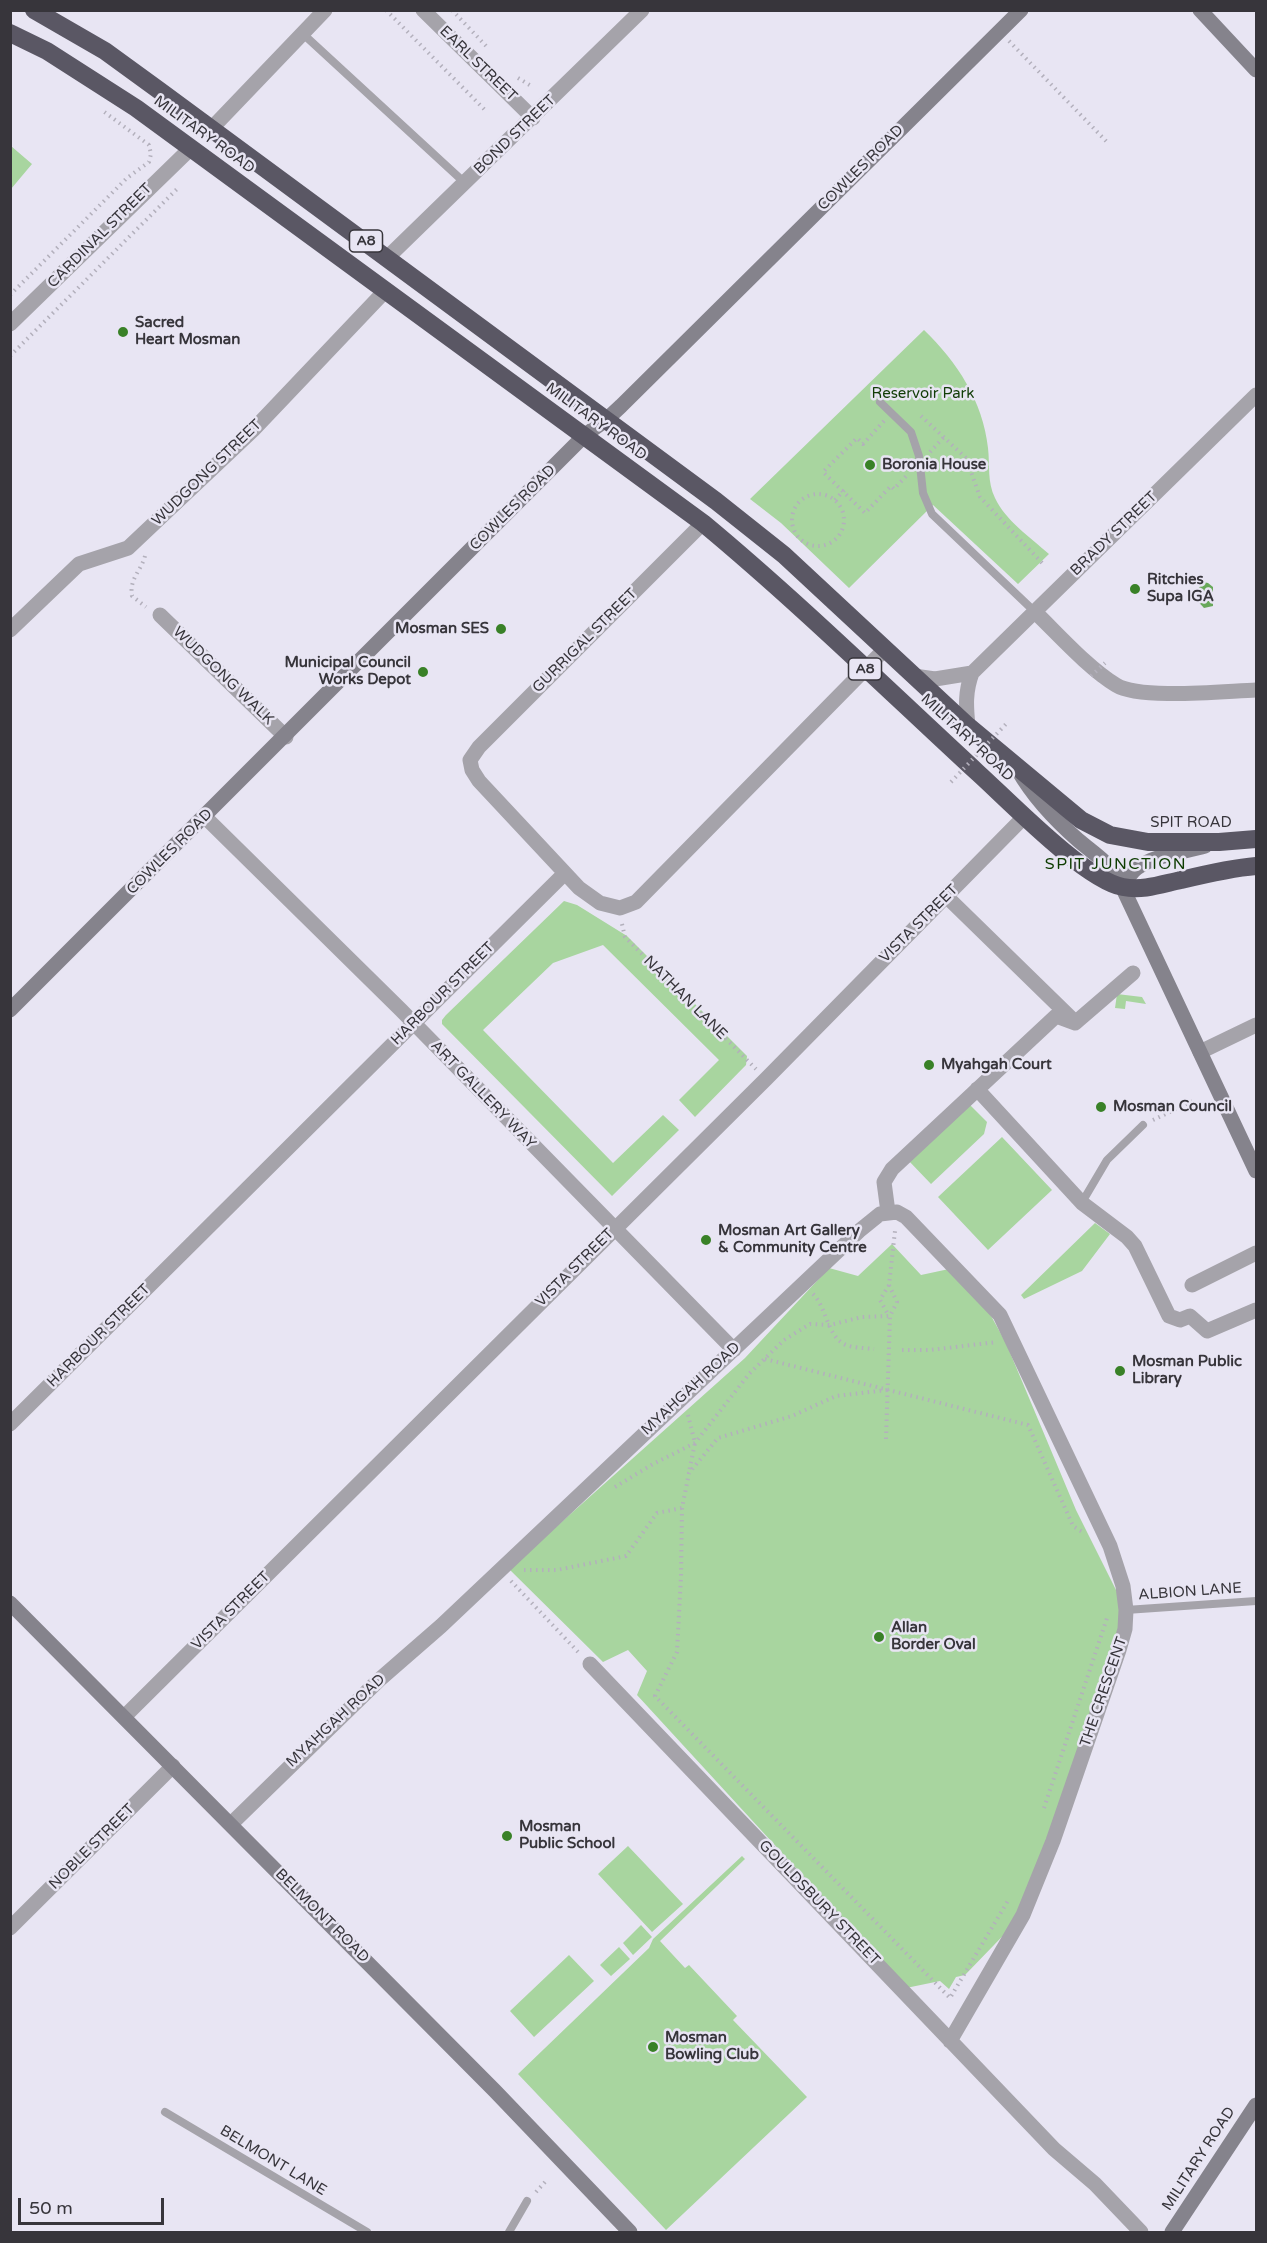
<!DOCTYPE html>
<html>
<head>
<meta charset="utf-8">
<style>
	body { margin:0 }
	#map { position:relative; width:1267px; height:2243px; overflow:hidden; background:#e8e5f3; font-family:"Varela Round",sans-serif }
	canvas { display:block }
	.frame { position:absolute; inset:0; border:12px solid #37353b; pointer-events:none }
	.scale { position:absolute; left:18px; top:2198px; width:146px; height:27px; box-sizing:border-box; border:3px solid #37353b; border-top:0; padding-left:8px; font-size:18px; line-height:21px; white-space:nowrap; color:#37353b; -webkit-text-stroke:4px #e8e5f3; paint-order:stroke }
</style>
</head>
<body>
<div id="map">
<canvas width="1267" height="2243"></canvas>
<div class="frame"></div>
<div class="scale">50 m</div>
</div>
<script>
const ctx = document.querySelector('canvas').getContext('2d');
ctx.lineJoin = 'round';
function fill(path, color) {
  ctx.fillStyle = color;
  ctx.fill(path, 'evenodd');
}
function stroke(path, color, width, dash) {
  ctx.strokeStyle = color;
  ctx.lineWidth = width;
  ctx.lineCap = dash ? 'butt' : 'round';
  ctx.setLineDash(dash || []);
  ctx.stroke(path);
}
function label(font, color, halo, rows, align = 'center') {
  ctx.font = font + ' "Varela Round",sans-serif';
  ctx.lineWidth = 5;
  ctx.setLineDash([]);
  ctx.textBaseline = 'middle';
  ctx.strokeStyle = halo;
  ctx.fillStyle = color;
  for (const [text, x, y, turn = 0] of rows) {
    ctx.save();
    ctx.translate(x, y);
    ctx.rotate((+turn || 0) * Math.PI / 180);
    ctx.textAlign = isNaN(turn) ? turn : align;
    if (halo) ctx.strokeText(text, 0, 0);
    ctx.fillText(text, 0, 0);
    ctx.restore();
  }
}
const green = new Path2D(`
	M11 146 32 164 11 189Z
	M924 330C957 362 983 401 988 448 990 465 987 482 995 498 1005 520 1031 538 1049 554L1018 584 933 505 849 588 781 523 750 499Z
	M564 901 577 905 627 936 747 1056 746 1065 695 1117 679 1100 719 1060 603 945 553 963 483 1030 613 1163 663 1115 679 1130 612 1196 442 1024V1020L446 1015Z
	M1117 994 1142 997 1146 1004 1126 1001 1125 1009 1115 1008Z
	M968 1103 987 1122 984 1134 931 1184 908 1160Z
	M1002 1137 1052 1190 988 1250 938 1197Z
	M1095 1223 1110 1234 1082 1271 1024 1299 1021 1295Z
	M892 1244 921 1275 949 1269 990 1314 1006 1343 1076 1510 1132 1622 1023 1915 965 1975 956 1977 949 1989 940 1981 906 1988 637 1695 647 1671 628 1650 603 1662 509 1569 745 1358 829 1268 858 1276Z
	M628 1846 683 1904 652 1932 598 1874Z
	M742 1856 745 1859 660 1941 685 1968 689 1965 737 2016 733 2020 807 2097 666 2230 518 2074 649 1948 653 1939Z
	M641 1925 652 1937 633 1955 623 1943Z
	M619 1947 630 1959 611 1976 600 1965Z
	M569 1955 594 1981 534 2037 510 2011Z`);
const water = new Path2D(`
	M1203 582 1208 583 1213 587V606L1204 608 1193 596Z`);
const path = new Path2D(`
	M386 10 487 112
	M452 10 487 47
	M1009 41 1107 142
	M518 78 533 87
	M10 295 127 178 149 162 151 154 149 145 103 111
	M10 356 177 189
	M921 416 966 458 980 497 1044 565
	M884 421 863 444 857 438 823 472 865 513 891 486 894 489 908 474
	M930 452 944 437
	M792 520a26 26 0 1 1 52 0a26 26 0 1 1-52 0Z
	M835 500 846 488
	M145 556C141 571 129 579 132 596L146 607
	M622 924 625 937 756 1069
	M1153 1120 1195 1100
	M889 1285 880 1300 889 1316
	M813 1294C827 1308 827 1337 846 1345 854 1348 865 1348 874 1349
	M902 1350H930L997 1342
	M765 1359 1028 1425 1073 1526 1084 1533
	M887 1390 836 1396 792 1416 718 1438 689 1473 682 1508 681 1576 677 1652 655 1696 950 1998 1009 1899
	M688 1415 695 1443 689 1472
	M886 1439 890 1316 897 1302 889 1285 895 1231
	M615 1487 653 1464 695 1443 749 1374 784 1340 810 1324 830 1325 862 1317 890 1316
	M524 1570H557L626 1556 657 1513 682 1508
	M511 1581 580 1654
	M1044 1808 1107 1618
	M536 2192 545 2182`);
const lane = new Path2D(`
	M302 33 465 183
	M880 402 911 432 919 456 923 493 932 514 1034 611
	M1081 1204 1107 1160 1143 1125
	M1126 1610 1256 1601
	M165 2112 367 2232
	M509 2232 527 2201`);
const street = new Path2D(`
	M423 10 533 118
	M212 128 325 10
	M388 257 642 10
	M10 324 191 148
	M703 523 479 747 470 760 472 770 479 781 579 888 600 903 620 908 636 902 885 649
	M1034 611C1058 634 1088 668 1116 685 1140 700 1225 691 1256 690
	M160 615 286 737
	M10 630 79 564 128 548 253 430 386 290
	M914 676 935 679 972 673
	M968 726C966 706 965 692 972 673L1256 395
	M205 817 401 1010 734 1350
	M947 897 1071 1018
	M1200 1052 1256 1025
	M977 1089 1082 1203 1127 1237 1135 1246 1169 1316 1180 1320 1190 1316 1207 1331 1256 1310
	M888 1212 884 1182 892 1169 1056 1016 1075 1023 1133 973
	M1192 1285 1256 1253
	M10 1424 565 873
	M590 1664 1054 2149 1095 2184 1141 2232
	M124 1717 766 1079 1025 816
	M231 1824 379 1680 441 1626 859 1231 880 1214 897 1212 906 1217 1000 1315 1110 1546 1123 1586 1126 1610 1125 1629 1119 1650 1053 1841 1023 1915 950 2041
	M10 1928 173 1766`);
const secondary = new Path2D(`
	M1200 10 1256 70
	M1018 770C1034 798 1054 819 1078 840 1092 852 1108 862 1118 878L1256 1171
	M1123 887C1127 880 1130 873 1137 868 1155 855 1184 852 1205 846
	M10 1010 585 435 606 420 621 406 1021 10
	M10 1603 495 2091 630 2232
	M1172 2232 1256 2105`);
const highway = new Path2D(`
	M34 10 105 51 160 91 716 501 784 555 968 726 1081 820 1110 835 1148 842H1219L1256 839
	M10 33 47 51 136 108 703 523C798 602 887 689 978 773 1009 801 1085 880 1123 887 1143 891 1162 884 1181 880 1206 874 1231 868 1256 866`);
const pathBridge = new Path2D(`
	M1091 676 1105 663
	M951 782 1006 724`);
const markers = [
	[123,332,6,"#398127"],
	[870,465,6,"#398127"],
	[1135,589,6,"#398127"],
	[501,629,6,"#398127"],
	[423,672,6,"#398127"],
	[929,1065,6,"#398127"],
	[1101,1107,6,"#398127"],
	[706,1240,6,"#398127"],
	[1120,1371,6,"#398127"],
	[879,1637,6,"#398127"],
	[507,1836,6,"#398127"],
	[653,2047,6,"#398127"]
];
const shields = [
	[366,241,33],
	[865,669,33]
];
const shieldNames = [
	["A8",366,241],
	["A8",865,669]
];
const streetNames = [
	["EARL STREET",478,64,44],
	["MILITARY ROAD",204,135,36],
	["BOND STREET",515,135,-44],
	["COWLES ROAD",861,168,-45],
	["CARDINAL STREET",100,236,-45],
	["MILITARY ROAD",596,422,36],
	["WUDGONG STREET",207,473,-44],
	["COWLES ROAD",513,508,-45],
	["BRADY STREET",1114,534,-44],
	["GURRIGAL STREET",585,641,-45],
	["WUDGONG WALK",223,676,44],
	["MILITARY ROAD",967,738,43],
	["SPIT ROAD",1191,823],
	["COWLES ROAD",170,852,-45],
	["VISTA STREET",919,924,-45],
	["HARBOUR STREET",443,994,-45],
	["NATHAN LANE",685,998,45],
	["ART GALLERY WAY",483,1095,46],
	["VISTA STREET",575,1268,-45],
	["HARBOUR STREET",99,1336,-45],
	["MYAHGAH ROAD",691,1389,-43],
	["ALBION LANE",1190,1592,-4],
	["VISTA STREET",231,1611,-45],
	["THE CRESCENT",1104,1692,-71],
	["MYAHGAH ROAD",336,1721,-43],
	["NOBLE STREET",92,1847,-45],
	["GOULDSBURY STREET",819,1903,46],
	["BELMONT ROAD",322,1916,45],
	["MILITARY ROAD",1199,2159,-57],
	["BELMONT LANE",273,2161,31]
];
const poiNames = [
	["Sacred",135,323],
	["Heart Mosman",135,340],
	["Boronia House",882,465],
	["Ritchies",1147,580],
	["Supa IGA",1147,597],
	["Mosman SES",489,629,"right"],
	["Municipal Council",411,663,"right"],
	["Works Depot",411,680,"right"],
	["Myahgah Court",941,1065],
	["Mosman Council",1113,1107],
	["Mosman Art Gallery",718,1231],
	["& Community Centre",718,1248],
	["Mosman Public",1132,1362],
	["Library",1132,1379],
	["Allan",891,1628],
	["Border Oval",891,1645],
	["Mosman",519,1827],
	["Public School",519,1844],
	["Mosman",665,2038],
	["Bowling Club",665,2055]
];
const parkNames = [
	["Reservoir Park",923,394]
];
const neighbourhoodNames = [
	["SPIT JUNCTION",1116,865]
];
fill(green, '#a8d59f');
fill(water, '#68a85a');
stroke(path, '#b3b0bc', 4, [1.5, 4.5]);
stroke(lane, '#a5a3aa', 8);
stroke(street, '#a5a3aa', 15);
stroke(secondary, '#85838c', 15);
stroke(highway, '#5a5764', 18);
stroke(pathBridge, '#b3b0bc', 4, [1.5, 4.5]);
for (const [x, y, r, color] of markers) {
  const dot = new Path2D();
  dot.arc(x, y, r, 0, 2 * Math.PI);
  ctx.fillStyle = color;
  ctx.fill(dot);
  stroke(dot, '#e8e5f3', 2);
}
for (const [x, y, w] of shields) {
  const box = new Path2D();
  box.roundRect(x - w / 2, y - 11, w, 22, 4.5);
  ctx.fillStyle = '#e8e5f3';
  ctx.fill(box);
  stroke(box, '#37353b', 1.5);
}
label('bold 14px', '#37353b', null, shieldNames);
label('15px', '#37353b', '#e8e5f3', streetNames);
label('bold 15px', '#37353b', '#e8e5f3', poiNames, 'left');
label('15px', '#113d06', '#e8e5f3', parkNames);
ctx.letterSpacing = '1.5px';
label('16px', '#0d3c00', '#e8e5f3', neighbourhoodNames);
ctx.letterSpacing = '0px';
</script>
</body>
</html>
